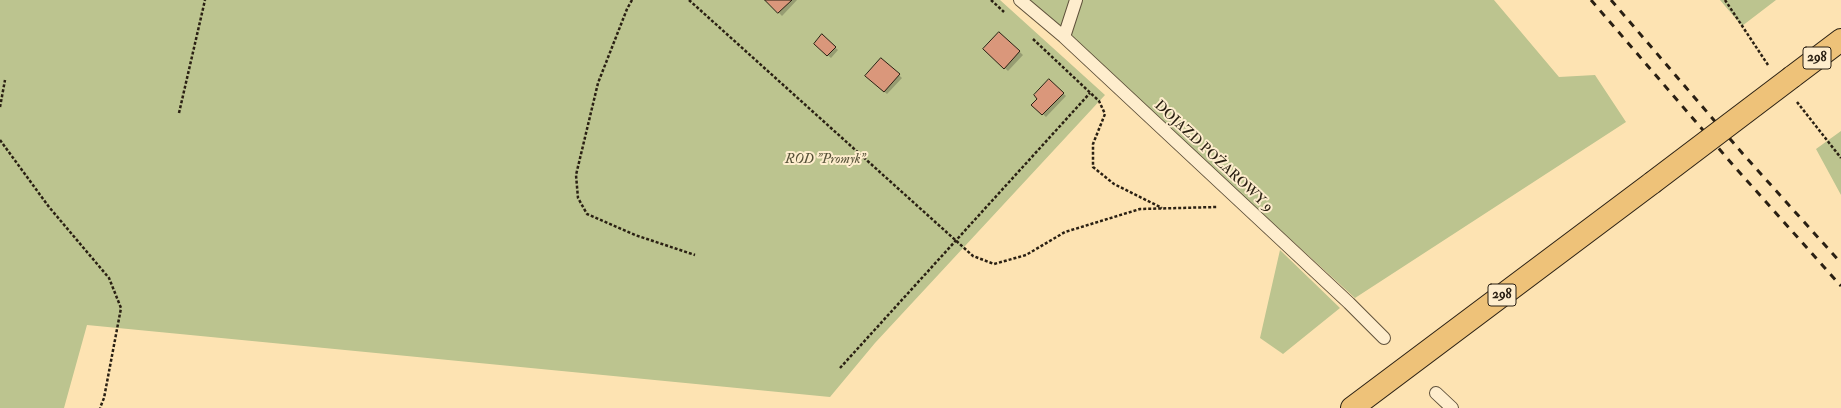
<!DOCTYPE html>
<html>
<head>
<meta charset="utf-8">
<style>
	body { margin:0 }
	canvas { display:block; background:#fde3b2 }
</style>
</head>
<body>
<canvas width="1841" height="408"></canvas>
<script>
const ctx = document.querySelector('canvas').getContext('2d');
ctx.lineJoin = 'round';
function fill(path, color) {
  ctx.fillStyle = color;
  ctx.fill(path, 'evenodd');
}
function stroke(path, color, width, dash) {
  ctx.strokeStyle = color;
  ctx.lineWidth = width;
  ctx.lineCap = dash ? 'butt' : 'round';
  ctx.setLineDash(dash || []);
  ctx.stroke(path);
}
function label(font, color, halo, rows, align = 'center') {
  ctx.font = font + ' "IM FELL Double Pica",serif';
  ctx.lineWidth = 4;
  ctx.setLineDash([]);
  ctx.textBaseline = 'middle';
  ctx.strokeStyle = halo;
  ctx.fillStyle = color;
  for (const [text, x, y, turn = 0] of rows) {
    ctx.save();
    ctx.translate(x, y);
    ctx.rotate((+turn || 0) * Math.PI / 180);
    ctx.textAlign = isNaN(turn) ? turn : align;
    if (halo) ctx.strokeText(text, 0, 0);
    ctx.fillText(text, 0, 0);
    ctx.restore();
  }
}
const green = new Path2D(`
	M0 0H1000L1105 95 875 343 830 397 87 325 64 408H0Z
	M1028 0H1494L1559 77 1595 75 1626 122 1355 298Z
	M1720 0H1776L1742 26Z
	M1841 131V195L1816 149Z
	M1280 250 1340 308 1283 354 1260 338Z`);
const shadow = new Path2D(`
	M767 0H797L782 16Z
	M999 33 1023 55 1008 71 985 49Z
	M822 36 838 50 831 58 815 44Z
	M881 59 902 78 887 94 869 79Z
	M1049 80 1066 96 1046 117 1033 105Z`);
const building = new Path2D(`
	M765 0H792L778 13Z
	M999 32 1020 51 1004 69 983 49Z
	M822 34 836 47 827 56 814 44Z
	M881 58 900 74 884 92 865 76Z
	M1049 79 1064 93 1042 115 1031 105 1037 99 1034 95Z`);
const path = new Path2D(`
	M632 0 627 9 598 83 576 175 578 198 587 214 635 235 695 255
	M689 0 973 256 994 264 1026 255 1065 232 1140 209 1217 207
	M991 0 1004 12
	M1725 0 1768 65
	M1033 39 1099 101 1105 114 1093 144V167L1114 184 1162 208
	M1797 102 1841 158
	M0 107 5 80
	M179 113 205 0
	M0 140 49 207 109 278 121 308 104 398 100 408
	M840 368 1090 93`);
const lane = new Path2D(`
	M1020 0 1064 37 1349 303 1384 338
	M1064 37 1076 0
	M1436 393 1452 408`);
const primary = new Path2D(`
	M1792 77 1841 40
	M1352 408 1652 183`);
const rail = new Path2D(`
	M1591 0 1733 165 1841 286
	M1611 0 1743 154 1841 263`);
const primaryBridge = new Path2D(`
	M1652 183 1792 77`);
const shields = [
	[1817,58,28],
	[1502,295,28]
];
const shieldNames = [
	["298",1817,58],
	["298",1502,295]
];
const streetNames = [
	["DOJAZD POŻAROWY 9",1213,157,43]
];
const parkNames = [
	["ROD \"Promyk\"",825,160]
];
fill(green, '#bcc48f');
fill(shadow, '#0003');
fill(building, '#da977b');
stroke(building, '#2a2013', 1);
stroke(lane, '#5f513b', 14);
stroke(primary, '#2a2013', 24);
stroke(path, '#2a2013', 2.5, [3, 2]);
stroke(lane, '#feedcd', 12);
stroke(primary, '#eec279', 22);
stroke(rail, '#2a2013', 3, [7, 7]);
stroke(primaryBridge, '#2a2013', 24, []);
stroke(primaryBridge, '#eec279', 22);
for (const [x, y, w] of shields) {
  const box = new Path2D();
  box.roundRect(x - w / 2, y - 11, w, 22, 3);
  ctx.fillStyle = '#feedcd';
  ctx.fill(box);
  stroke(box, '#2a2013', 1);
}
label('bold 13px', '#2a2013', null, shieldNames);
label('14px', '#2a2013', '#feedcd', streetNames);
label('italic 14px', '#565138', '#feedcd', parkNames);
</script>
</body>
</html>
